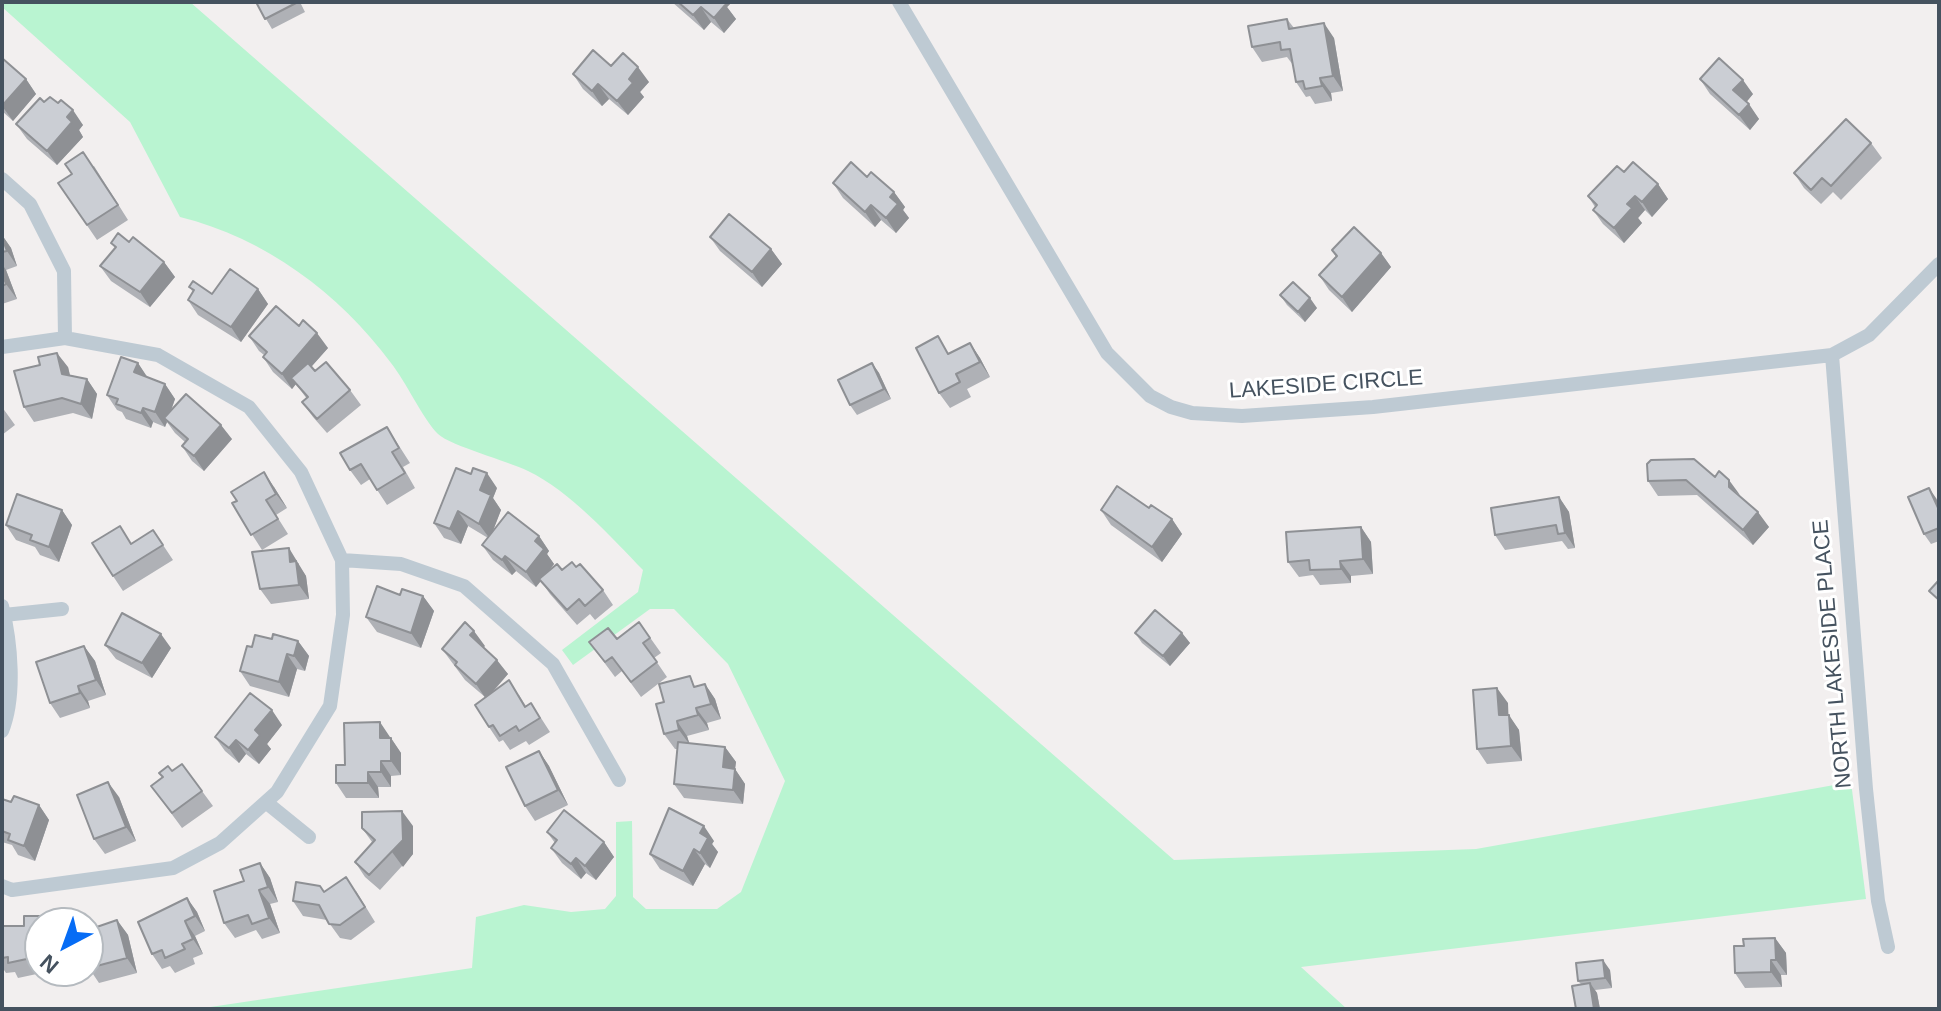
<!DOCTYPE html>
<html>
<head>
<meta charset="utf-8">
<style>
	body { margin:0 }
	#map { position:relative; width:1941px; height:1011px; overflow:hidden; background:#f2efef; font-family:Helvetica,sans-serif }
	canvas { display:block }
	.frame { position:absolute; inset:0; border:4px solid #45525f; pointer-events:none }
	.north { position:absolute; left:24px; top:907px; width:80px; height:80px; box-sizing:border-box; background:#fff; border:2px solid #b5babf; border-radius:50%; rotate:221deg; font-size:22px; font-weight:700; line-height:32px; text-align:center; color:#45525f }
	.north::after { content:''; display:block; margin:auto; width:28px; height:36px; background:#066cf5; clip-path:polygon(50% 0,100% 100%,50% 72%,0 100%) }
</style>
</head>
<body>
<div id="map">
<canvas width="1941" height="1011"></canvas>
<div class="frame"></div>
<div class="north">N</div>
</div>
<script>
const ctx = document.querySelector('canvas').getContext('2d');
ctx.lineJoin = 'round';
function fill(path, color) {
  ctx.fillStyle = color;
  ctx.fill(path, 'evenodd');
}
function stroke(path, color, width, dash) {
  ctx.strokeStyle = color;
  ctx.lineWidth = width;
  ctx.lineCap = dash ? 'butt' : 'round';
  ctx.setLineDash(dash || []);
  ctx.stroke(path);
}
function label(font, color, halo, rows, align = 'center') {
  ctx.font = font + ' Helvetica,sans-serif';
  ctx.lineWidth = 6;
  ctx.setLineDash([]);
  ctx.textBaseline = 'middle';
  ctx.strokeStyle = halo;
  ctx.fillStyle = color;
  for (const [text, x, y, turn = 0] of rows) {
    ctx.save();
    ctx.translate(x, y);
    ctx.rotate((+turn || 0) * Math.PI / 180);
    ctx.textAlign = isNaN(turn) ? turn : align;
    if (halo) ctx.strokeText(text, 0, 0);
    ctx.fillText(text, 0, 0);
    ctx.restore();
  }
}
const green = new Path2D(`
	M2 2H190L1174 860 1476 849 1851 782 1866 899 1301 967 1347 1009H197L472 968 476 917 524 905 571 912 605 909 616 896V822L632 821 633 897 646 909H717L741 892 785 781 728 664 674 609H650L573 665 562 650 638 592 643 570C611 537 570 491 528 471 508 461 451 446 438 434 423 419 406 382 391 363 339 293 265 238 180 217L130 122 2 7Z`);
const minor = new Path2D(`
	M899 2 1107 353 1150 396 1171 407 1192 413 1242 416 1373 407 1832 355 1869 335 1939 264
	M2 179 30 204 64 271 65 338
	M2 347 65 338 158 355 249 407 301 472 342 560 343 615 330 706 277 792 220 843 173 868 12 890 2 886
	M1832 355 1866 789 1878 901 1888 947
	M342 560 401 564 464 586 553 664 619 780
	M2 606C11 642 16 696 2 731
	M4 615 62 609
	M267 803 309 837`);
const wall = new Path2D(`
	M256 2H300L305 12 272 29Z
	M672 2H732L727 7 736 19 724 33 711 22 704 30Z
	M1287 19 1294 28 1334 38 1343 91 1331 93 1332 101 1315 104 1310 96 1306 97 1296 82 1293 65 1287 57 1262 62 1252 47Z
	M2 58 26 79 36 94 13 121 2 111Z
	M611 66 649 82 640 92 644 97 628 115 609 99 602 106 583 89 573 74Z
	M1700 79 1753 94 1746 102 1759 119 1750 130 1710 94Z
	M44 102 83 125 79 130 83 137 57 165 27 139 16 124Z
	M1871 143 1882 158 1841 200 1833 192 1821 204 1804 188 1794 173Z
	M94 166 128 220 97 240 58 183 72 174Z
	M867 177 894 192 905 207 903 210 909 218 896 233 881 220 875 227 843 198 833 183Z
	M1658 184 1668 199 1652 217 1645 210 1638 218 1642 223 1624 243 1603 224 1593 210 1595 207 1588 196Z
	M2 235 11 248 17 266 6 270 17 299 2 304Z
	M710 237 771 249 782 264 762 287 720 251Z
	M129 242 164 262 175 277 150 307 111 281 100 266 115 248 111 243Z
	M1332 250 1381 253 1391 267 1352 312 1329 290 1319 275 1336 257Z
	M189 287 212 294 258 289 268 304 241 342 198 315 188 300 193 292Z
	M1280 295 1317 308 1305 322 1287 305Z
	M299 326 328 348 311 367 315 371 350 390 361 405 327 433 313 417 302 402 307 399 296 384 292 389 273 372 263 357 264 355 259 351 249 336Z
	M970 343 980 358 990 377 967 389 971 397 950 408 939 393 950 353Z
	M138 363 147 378 165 384 175 399 171 411 232 439 204 471 192 461 182 446 185 442 175 433 167 422 165 427 153 422 151 428 126 419 122 412 117 410 107 395Z
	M872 363 879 373 891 399 857 415 850 405Z
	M68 367 70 375 87 379 97 394 92 419 73 413 34 422 24 407Z
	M2 407 15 425 2 435Z
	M387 427 410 463 403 467 415 488 387 505 370 479 361 485 350 470Z
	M1715 477 1740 496 1769 527 1753 545 1697 495 1658 496 1648 481Z
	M274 487 287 508 276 515 288 534 262 550 232 503Z
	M497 488 493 498 501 510 492 532 539 536 549 551 547 554 554 564 550 570H562L576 567 603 590 613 605 595 620 590 614 577 625 550 594 541 581 536 587 516 571 512 575 493 560 482 545 488 538 468 526 461 544 444 538 434 523Z
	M1559 497 1569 512 1575 548 1568 549 1562 541 1505 550 1495 535Z
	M1936 498 1939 505V541L1931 544 1924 534Z
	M62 510 72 525 59 562 40 555 35 547 16 540 6 525Z
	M1101 510 1172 519 1182 534 1162 562 1111 525Z
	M1361 527 1371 542 1373 574 1351 576V583L1320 585 1313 575 1299 577 1288 562Z
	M153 530 173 560 123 591 113 576 132 543Z
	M299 563V566L306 576 309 599 271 604 260 589Z
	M400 595 423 596 434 611 421 648 377 632 366 617Z
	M639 622 661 653 654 658 667 677 641 697 622 671 615 677 589 642 617 639Z
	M1135 633H1182L1190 643 1170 666 1142 643Z
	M272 639 298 641 309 656 305 671 297 669 289 697 250 686 240 671 252 647Z
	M105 645 171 648 152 678 116 659Z
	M84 646 95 661 106 695 88 701 90 708 60 718 50 703Z
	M485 646 483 647 508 674 492 693 519 695 526 706 541 718 550 732 529 745 526 741 510 750 503 740 499 742 489 727 485 697 465 680 442 649Z
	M705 684 715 699 721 719 707 723 709 730 687 736 689 743 725 747 736 762 735 769 745 784 743 804 684 798 674 784 677 749H675L664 734V702L698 686Z
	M1508 703V715L1519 730 1522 761 1487 764 1477 749Z
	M282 725 267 744 271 749 259 764 246 754 239 763 225 751 215 737Z
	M390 737 401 753V775L391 776V787H378L379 798H346L336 783 345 765Z
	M539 751 549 766 568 805 535 821 525 806Z
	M182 764 213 806 182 828 151 786Z
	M119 797 136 841 105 854 94 839Z
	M2 799 11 802 39 805 49 820 35 861 18 855 12 845 2 842Z
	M413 826V854L380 890 365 877 355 862 372 842 362 828Z
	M547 832 604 842 614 857 596 880 586 873 581 879 562 863 551 848 555 843Z
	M714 841 712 844 718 852 710 868 705 864 693 886 660 869 650 854Z
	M260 863 270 878 278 902 270 904 280 933 262 939 256 930 235 938 224 923 244 881Z
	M356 891 375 922 351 940 340 938 327 920 303 916 293 901 324 892Z
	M187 898 197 912 205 931 195 936 203 954 193 958 195 964 175 973 170 966 162 969 152 954Z
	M117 920 128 935 137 973 99 983 91 971 87 972 86 971H88V930Z
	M40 923V971L46 972 18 978 15 972 6 973 2 967V926H24Z
	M1775 938 1786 953 1787 975H1781L1782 987 1745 988 1735 973 1744 946Z
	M1610 970 1612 988 1595 990 1597 993 1600 1009H1576L1581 984 1578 981Z`);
const shadedWall = new Path2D(`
	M720 2H732L727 7 736 19 724 33 714 18Z
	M701 7 711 22 704 30 693 15Z
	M1324 23 1334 38 1343 91 1333 76Z
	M638 67 649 82 640 92 644 97 628 115 617 101 629 79Z
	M1320 78 1331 93 1332 101 1322 86Z
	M26 79 36 94 13 121 2 106Z
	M1743 80 1753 94 1744 105 1733 90Z
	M598 84 609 99 602 106 592 91Z
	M1749 104 1759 119 1750 130 1739 115Z
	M73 110 83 125 79 130 83 137 57 165 47 151 67 117Z
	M1658 184 1668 199 1652 217 1642 202Z
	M894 192 905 207 903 210 909 218 896 233 886 218 890 197Z
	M1635 196 1645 210 1638 218 1642 223 1624 243 1614 228 1627 204Z
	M871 205 881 220 875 227 865 212Z
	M2 235 11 248 17 266 7 251Z
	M771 249 782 264 762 287 752 272Z
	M1381 253 1391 267 1352 312 1342 297Z
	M164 262 175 277 150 307 140 292Z
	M2 264 6 270 17 299 6 284 2 273Z
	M258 289 268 304 241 342 231 327Z
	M1310 298 1317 308 1305 322 1298 312Z
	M317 333 328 348 296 384 291 378 296 384 292 389 282 374Z
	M970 343 980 358 990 377 980 362Z
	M57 353 68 367 73 389 62 374Z
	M138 363 148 378 134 372Z
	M872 363 879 373 891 399 884 389Z
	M87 379 97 394 92 419 81 404Z
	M165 384 175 399 167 421 164 418 167 422 165 427 155 412Z
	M143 408 153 422 151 428 141 413Z
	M221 425 232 439 204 471 194 456Z
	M264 472 274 487 287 508 276 494Z
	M487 473 497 488 493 498 501 510 490 539 479 524 480 490Z
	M1729 480 1740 495 1729 487Z
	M1929 488 1936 498 1939 505V510Z
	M1559 497 1569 512 1575 548 1565 533Z
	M62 510 72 525 59 562 49 547Z
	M458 511 468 526 461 544 450 529Z
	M1758 512 1769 527 1753 545 1743 530Z
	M1172 519 1182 534 1162 562 1152 547Z
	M1361 527 1371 542 1373 574 1363 559Z
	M539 536 549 551 547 554 554 564 536 587 526 572 535 541Z
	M289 548 306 576 309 599 299 585 290 562Z
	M505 556 516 571 512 575 502 560Z
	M1340 561 1351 576V583L1341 569Z
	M423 596 434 611 421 648 411 633Z
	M474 631 485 646 481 650 470 635Z
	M1182 633 1190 643 1170 666 1163 656Z
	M161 634 171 648 152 678 142 663Z
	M298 641 309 656 305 671 294 656Z
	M84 646 95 661 106 695 96 680Z
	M287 654 297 669 289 697 279 682Z
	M497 660 508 674 486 699 476 684Z
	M705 684 715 699 721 719 711 704Z
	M78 686 88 701 90 708 80 693Z
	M1497 688 1508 703 1509 730 1499 715Z
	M696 708 707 723 709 730 698 715Z
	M272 710 282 725 267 744 271 749 259 764 248 750 255 730Z
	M1509 715 1519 730 1522 761 1511 746Z
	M677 721 687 736 690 745 679 730Z
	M380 722 390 737V753L380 738Z
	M391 738 401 753V775L391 761Z
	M236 740 246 754 239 763 229 748Z
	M725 747 736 762 735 769 745 784 743 804 733 790 723 767Z
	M539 751 549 766 568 805 558 790Z
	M381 761 391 776V787L381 772Z
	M368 772 378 787 379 798 368 783Z
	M108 782 119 797 136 841 126 827Z
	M39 805 49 820 35 861 24 846Z
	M402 811 413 826V854L403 867 392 852Z
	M704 826 714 841 712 844 718 852 710 868 700 853V833Z
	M604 842 614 857 596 880 585 866Z
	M694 849 705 864 693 886 683 871Z
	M576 858 586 873 581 879 571 864Z
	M260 863 270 878 278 902 268 887Z
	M259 890 270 904 280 933 269 918Z
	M187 898 197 912 205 931 195 916Z
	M117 920 128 935 137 973 127 958Z
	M185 921 195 936 203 954 193 939Z
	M1775 938 1786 953 1787 975 1776 960Z
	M35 948 40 954V963L36 957Z
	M1603 960 1610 970 1612 988 1605 978Z
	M1771 960 1781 975 1782 987 1771 972Z
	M1590 983 1597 993 1600 1009H1594Z`);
const building = new Path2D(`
	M256 2H298L265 19Z
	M678 2H723L726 4 714 18 701 7 693 15Z
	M1287 19 1289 29 1324 23 1333 76 1320 78 1322 86 1305 89 1303 81 1296 82 1290 49 1281 50 1280 42 1252 47 1248 26Z
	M593 50 611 66 623 53 638 67 629 79 633 83 617 101 598 84 592 91 573 74Z
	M2 58 26 79 2 106Z
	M1719 58 1743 80 1733 90 1749 104 1739 115 1700 79Z
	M50 97 58 103 61 100 73 110 67 117 72 122 47 151 16 124 40 98 44 102Z
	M1846 119 1871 143 1831 186 1822 178 1811 190 1794 173Z
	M83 152 118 205 87 225 58 183 72 174 65 164Z
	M851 162 867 177 871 172 894 192 890 197 898 204 886 218 871 205 865 212 833 183Z
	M1633 162 1658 184 1642 202 1635 196 1627 204 1632 208 1614 228 1593 210 1597 205 1588 196 1617 166 1624 172Z
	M729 214 771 249 752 272 710 237Z
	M1354 227 1381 253 1342 297 1319 275 1337 256 1332 250Z
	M118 233 129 242 133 237 164 262 140 292 100 266 116 247 111 243Z
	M2 238 7 251 2 252Z
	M230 269 258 289 231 327 188 300 194 290 189 287 193 281 212 294Z
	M2 273 6 284 2 286Z
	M1293 282 1310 298 1298 312 1280 295Z
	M276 306 299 326 303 320 317 333 282 374 263 357 267 352 249 336Z
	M938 336 948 354 970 343 980 362 956 374 960 382 939 393 916 348Z
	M57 353 62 374 87 379 81 404 62 398 24 407 14 371 40 365 38 357Z
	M121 357 138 363 134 372 165 384 155 412 143 408 141 413 116 404 118 399 107 395Z
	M326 362 350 390 317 419 302 402 308 397 291 378 308 363 315 371Z
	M872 363 884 389 850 405 838 380Z
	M186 394 221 425 194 456 182 446 188 439 164 418Z
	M387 427 399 448 392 452 405 473 377 490 361 464 350 470 340 453Z
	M1694 459 1715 477 1719 471 1729 480V487L1758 512 1743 530 1686 480 1648 481 1647 464 1651 460Z
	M456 468 471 474 473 468 487 473 480 490 491 495 479 524 458 511 450 529 434 523Z
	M264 472 276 494 266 500 278 519 251 535 232 503 237 501 231 492Z
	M1117 486 1149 508 1151 505 1172 519 1152 547 1101 510Z
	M1929 488 1939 510V528L1924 534 1908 497Z
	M17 494 62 510 49 547 30 540 32 535 6 525Z
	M1559 497 1565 533 1558 534 1556 525 1495 535 1491 508Z
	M508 512 539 536 535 541 544 549 526 572 505 556 502 560 482 545Z
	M120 526 131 544 153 530 163 545 113 576 92 543Z
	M1361 527 1363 559 1340 561 1341 569 1310 570 1309 560 1288 562 1286 532Z
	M289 548 290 562 296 561 299 585 260 589 252 552Z
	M572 562 576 567 580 564 603 590 585 606 579 599 567 610 539 579 557 564 562 570Z
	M1939 580V600L1929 591Z
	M377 586 400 595 402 589 423 596 411 633 366 617Z
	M1155 610 1182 633 1163 656 1135 633Z
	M122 613 161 634 142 663 105 645Z
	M465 622 474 631 470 635 497 660 476 684 455 665 457 662 442 649Z
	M639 622 650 638 643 643 657 662 631 682 612 657 605 662 589 642 608 628 617 639Z
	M273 634 298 641 294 656 287 654 279 682 240 671 247 646 252 647 255 635 272 639Z
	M84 646 96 680 78 686 80 693 50 703 36 662Z
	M690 676 694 687 705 684 711 704 696 708 698 715 677 721 679 730 664 734 656 704 664 702 659 684Z
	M509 680 525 707 531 703 540 718 519 731 516 726 500 736 493 725 489 727 475 705Z
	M1497 688 1499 715H1509L1511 746 1477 749 1473 690Z
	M250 693 272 710 255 730 260 735 248 750 236 740 229 748 215 737Z
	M380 722V738H391V761H381V772H368V783H336V765H345L344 723Z
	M678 742 725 747 723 767 735 769 733 790 674 784Z
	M539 751 558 790 525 806 506 767Z
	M182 764 202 791 172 813 151 786 163 777 159 773 168 766 172 771Z
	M108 782 126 827 94 839 77 795Z
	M14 796 39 805 24 846 8 840 10 834 2 831V799L11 802Z
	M669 808 704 826 700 833 708 838 700 853 694 849 683 871 650 854Z
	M564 810 604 842 585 866 576 858 571 864 551 848 557 840 547 832Z
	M402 811 403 840 369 875 355 862 375 840 362 828V812Z
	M260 863 268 887 259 890 269 918 252 924 248 915 224 923 214 891 244 881 240 870Z
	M346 877 365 907 340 925 329 924 319 905 293 901 296 882 320 886 324 892Z
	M187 898 195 916 185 921 193 939 182 944 185 949 165 958 162 950 152 954 138 922Z
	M24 916H45V923H40V948H35L36 957 8 963V957L2 958V926H24Z
	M117 920 127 958 89 968 88 930Z
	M1775 938 1776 960H1771V972L1735 973 1734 946H1744L1743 939Z
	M1603 960 1605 978 1578 981 1576 963Z
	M1590 983 1594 1009H1576L1572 986Z`);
const streetNames = [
	["LAKESIDE CIRCLE",1326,385,-4],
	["NORTH LAKESIDE PLACE",1833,654,-95]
];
fill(green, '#b9f4d1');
stroke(minor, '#becad3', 14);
fill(wall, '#afb1b6');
fill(shadedWall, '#8e9094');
fill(building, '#cbced4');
stroke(building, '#8e9094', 2);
label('22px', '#45525f', '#fff', streetNames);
</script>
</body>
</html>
